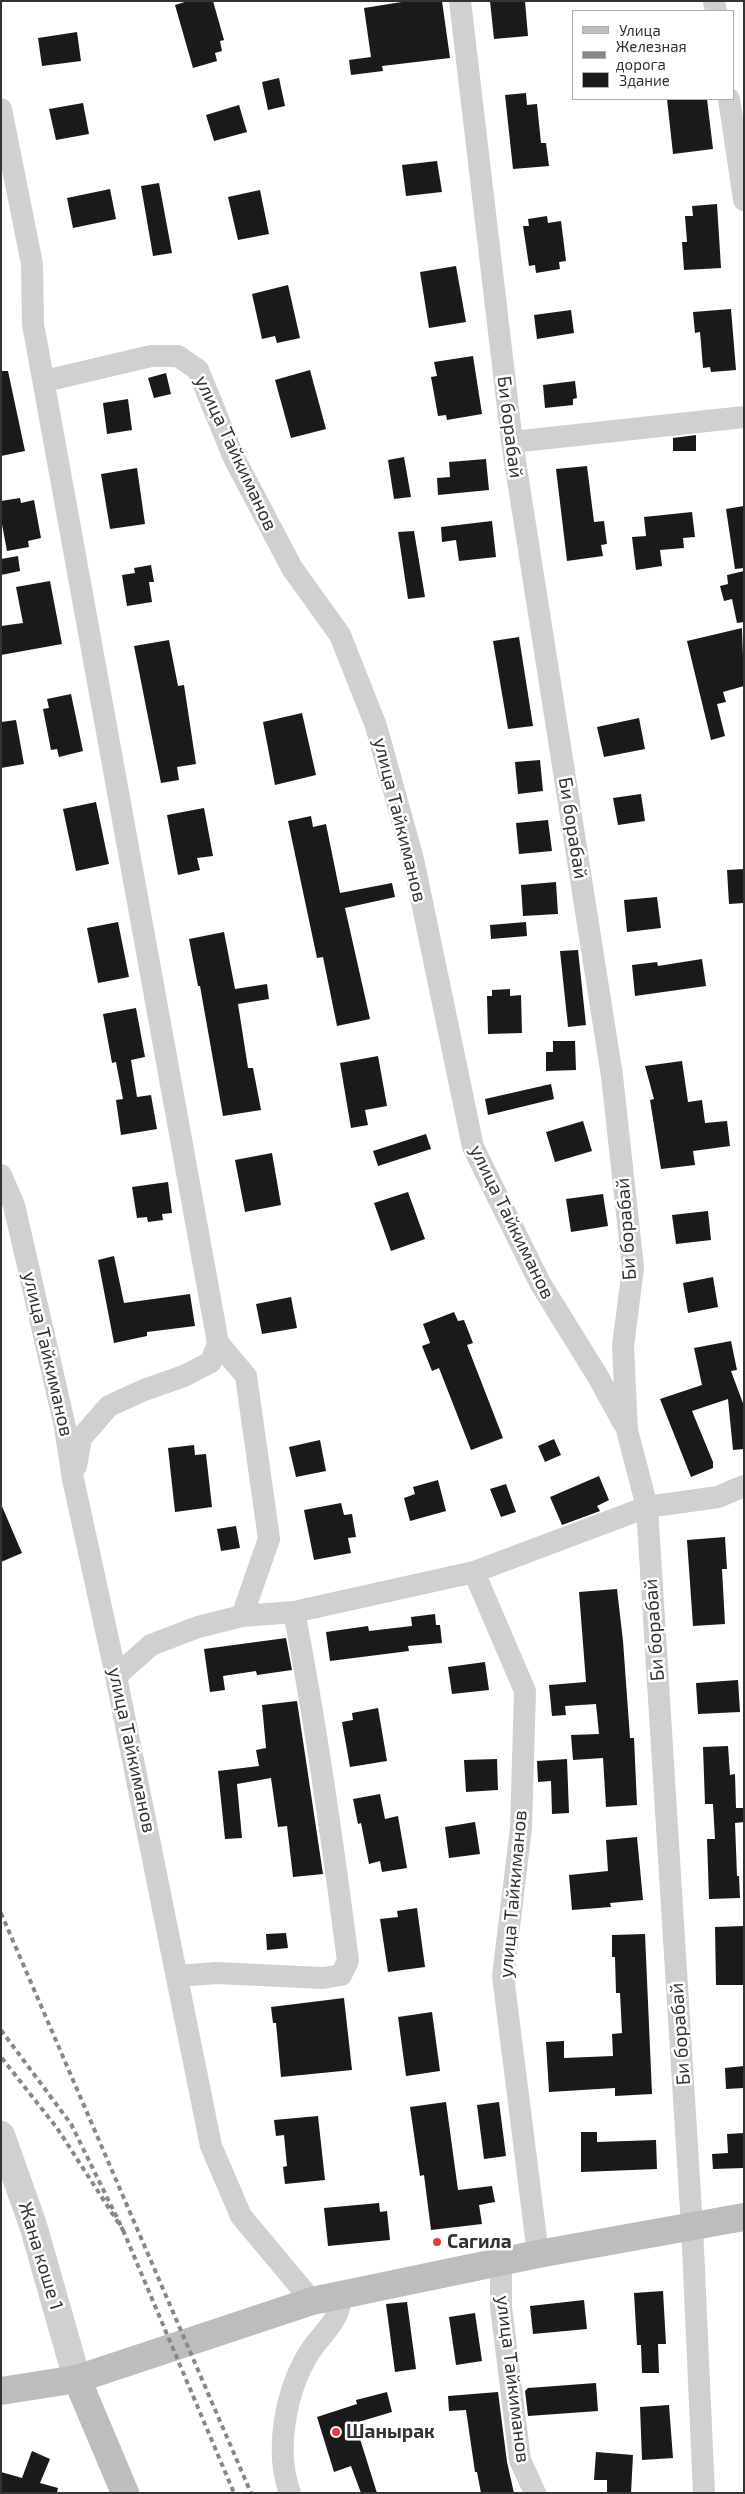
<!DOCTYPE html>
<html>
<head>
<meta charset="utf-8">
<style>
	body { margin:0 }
	#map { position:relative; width:745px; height:2494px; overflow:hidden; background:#fff; font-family:"Exo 2",sans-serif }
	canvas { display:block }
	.frame { position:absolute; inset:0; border:2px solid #333; pointer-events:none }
	.legend { position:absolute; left:572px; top:10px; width:162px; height:90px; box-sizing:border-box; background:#fff; border:1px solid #adadad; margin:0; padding:6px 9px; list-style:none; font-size:15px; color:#333 }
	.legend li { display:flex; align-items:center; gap:10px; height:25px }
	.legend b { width:25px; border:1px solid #adadad }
</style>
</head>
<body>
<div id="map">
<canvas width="745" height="2494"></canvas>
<div class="frame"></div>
<ul class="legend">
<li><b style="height:6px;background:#bdbdbd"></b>Улица</li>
<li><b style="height:6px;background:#888"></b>Железная дорога</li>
<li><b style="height:14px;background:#1a1a1a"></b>Здание</li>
</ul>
</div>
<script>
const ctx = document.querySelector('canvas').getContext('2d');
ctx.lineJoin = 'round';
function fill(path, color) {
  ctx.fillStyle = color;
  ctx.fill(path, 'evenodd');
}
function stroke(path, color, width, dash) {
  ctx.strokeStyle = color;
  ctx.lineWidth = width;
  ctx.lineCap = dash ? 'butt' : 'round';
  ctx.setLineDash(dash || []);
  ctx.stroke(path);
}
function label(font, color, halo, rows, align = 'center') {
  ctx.font = font + ' "Exo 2",sans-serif';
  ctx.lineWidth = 5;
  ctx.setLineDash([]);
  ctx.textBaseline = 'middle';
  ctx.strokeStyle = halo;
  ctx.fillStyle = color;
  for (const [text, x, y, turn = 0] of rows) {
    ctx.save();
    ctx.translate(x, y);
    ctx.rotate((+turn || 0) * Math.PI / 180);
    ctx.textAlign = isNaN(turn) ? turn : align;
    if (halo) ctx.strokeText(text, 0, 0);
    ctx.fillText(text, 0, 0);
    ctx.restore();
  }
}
const building = new Path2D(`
	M188 1H213L224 40 220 41 222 51 215 53 217 61 193 68 175 5Z
	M408 1H442L450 58 382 66 383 71 351 75 349 60 371 57 364 8Z
	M490 1H525L528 36 494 39Z
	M77 32 81 61 42 66 38 38Z
	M279 78 285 106 268 110 262 82Z
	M526 93 527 105 537 104 541 143H546L549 166 513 169 505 95Z
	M667 99H707L713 149 673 154Z
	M83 103 89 134 56 140 49 109Z
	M239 105 247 132 214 141 206 115Z
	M437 161 442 192 406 196 402 165Z
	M159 183 172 253 153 256 141 186Z
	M110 189 116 219 73 228 67 198Z
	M260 190 269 234 238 240 228 197Z
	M717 204 721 268 684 270 682 242H687L685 216H693L692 206Z
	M547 216 548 223 561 221 566 261 559 262 560 269 536 273 535 265 529 266 523 226H529L528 219Z
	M456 266 466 322 429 328 420 272Z
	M288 285 300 338 277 343 275 336 262 339 252 294Z
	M731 309 736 370 711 372 710 367 703 368 700 332 695 333 693 312Z
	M571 310 574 333 537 339 534 315Z
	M473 356 482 414 447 420 446 415 438 416 431 377 437 376 434 362Z
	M310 370 326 429 291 438 275 380Z
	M1 371H8L25 451 1 456Z
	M166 373 171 394 154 398 148 378Z
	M575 381 577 398 573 399V405L545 408 543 385Z
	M128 399 132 430 107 434 103 403Z
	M696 435V451H673V438Z
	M404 457 411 497 394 499 388 460Z
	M486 459 489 490 438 495 437 478 450 477 449 462Z
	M587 466 594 522 604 521 607 544 601 545 603 556 567 561 556 469Z
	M137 468 145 524 110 529 101 474Z
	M20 498 21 503 34 500 41 538 28 541 29 547 7 551 1 519V501Z
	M744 506V568L735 569 726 509Z
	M692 512 695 537 683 538 684 548 660 550 662 566 636 570 632 537 646 536 644 517Z
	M492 521 496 557 459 561 456 540 442 542 441 527Z
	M414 531 425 597 408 599 398 532Z
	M18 556 20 571 1 575V559Z
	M151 565 154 582H149L152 602 127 606 122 575 135 573 134 568Z
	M744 571V622L737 623 732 599 724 601 720 586 728 584 727 575Z
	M50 581 62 644 1 655V626L23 623 16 587Z
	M742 628 744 686 723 692 726 702 717 704 725 736 711 740 687 641Z
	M519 637 533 726 508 729 493 641Z
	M169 640 178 686 184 685 196 764 177 767 179 780 161 783 134 646Z
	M71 694 83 751 59 757 57 749 51 750 43 709 49 708 47 699Z
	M302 713 316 775 275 785 263 722Z
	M639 718 645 749 604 757 597 727Z
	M16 720 24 764 1 768V722Z
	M540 760 543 791 518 794 515 762Z
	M641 794 645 821 618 825 613 798Z
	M96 802 109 864 76 871 63 809Z
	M204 808 213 856 197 858 200 870 178 875 167 815Z
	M311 816 313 827 326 824 340 893 392 883 395 897 345 908 370 1019 337 1026 323 957 317 958 288 821Z
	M548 820 552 851 519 854 516 823Z
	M744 869V903L729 904 727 870Z
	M556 882 558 914 523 916 521 885Z
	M657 897 661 928 627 932 624 900Z
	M118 922 129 977 98 983 87 928Z
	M526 922 527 936 491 939 490 925Z
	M224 932 235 989 267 984 269 999 238 1004 248 1068H253L261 1110 223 1116 200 986H198L189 939Z
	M578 950 586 1025 568 1027 560 951Z
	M702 959 706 986 635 996 632 965 657 962 658 966Z
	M510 989V996L521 995 522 1033 488 1034 487 996H492V990Z
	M136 1008 145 1057 131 1060 137 1097 151 1095 157 1129 121 1135 116 1100 123 1099 116 1062 112 1063 103 1014Z
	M553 1041H575L576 1070 546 1071V1052H553Z
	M378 1056 387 1106 365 1110 368 1125 351 1128 340 1063Z
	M682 1061 688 1102 702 1100 705 1123 727 1121 730 1146 693 1151 695 1165 661 1169 650 1100 654 1099 645 1066Z
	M551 1084 554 1099 488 1115 485 1099Z
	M583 1121 592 1151 555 1162 546 1132Z
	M426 1134 431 1149 378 1166 373 1151Z
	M272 1153 281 1205 245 1212 235 1160Z
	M168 1182 172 1213 162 1214 163 1220 148 1222 147 1217 137 1218 132 1187Z
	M408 1192 425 1239 391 1251 374 1203Z
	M603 1194 608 1226 571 1232 566 1199Z
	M708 1211 711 1240 676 1244 672 1215Z
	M114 1256 124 1303 190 1294 195 1326 147 1332V1336L114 1343 98 1260Z
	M713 1277 718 1307 688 1313 683 1283Z
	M291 1297 297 1328 262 1334 256 1304Z
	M454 1312 458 1321 464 1320 473 1343 467 1345 503 1438 471 1450 439 1368 432 1371 422 1346 430 1343 423 1324Z
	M731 1341 737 1370 731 1371 744 1406V1449L733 1450 728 1399 692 1411 713 1462V1468L691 1477 660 1399 702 1385 694 1348Z
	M554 1439 561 1455 545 1462 538 1446Z
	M320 1440 326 1471 296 1477 289 1447Z
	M194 1445 195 1455 206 1454 212 1507 175 1512 168 1448Z
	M599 1476 609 1500 597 1506 600 1511 562 1525 550 1497Z
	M438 1480 446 1511 410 1521 404 1498 415 1494 413 1487Z
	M506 1484 516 1512 501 1517 490 1489Z
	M341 1503 344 1515 352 1514 356 1537 348 1538 351 1553 314 1560 304 1510Z
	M1 1504 22 1553 1 1562Z
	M236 1526 240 1548 221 1551 217 1529Z
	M725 1537 727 1569H722L725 1624 693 1626 687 1540Z
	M617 1589 623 1641 630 1738H634L637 1805 606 1807 603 1758 573 1760 571 1735 599 1734 596 1704 565 1706 566 1715 552 1716 549 1685 586 1682 579 1592Z
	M435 1614 436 1625H440L442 1643 408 1646 409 1651 330 1661 326 1632 368 1626 369 1631 412 1626 411 1617Z
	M286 1638 292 1670 257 1675 256 1671 223 1676 225 1690 210 1692 204 1649Z
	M485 1662 489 1690 452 1694 448 1667Z
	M738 1680 740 1712 698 1714 696 1683Z
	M297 1701 323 1874 293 1877 287 1826 278 1827 271 1778 237 1784 242 1838 225 1839 218 1771 259 1766 256 1750 266 1748 262 1705Z
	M378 1708 387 1761 350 1767 342 1722 353 1720 352 1713Z
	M728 1746 730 1775 735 1774 736 1808H744V1822L735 1823 737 1876H739L740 1898 709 1899 707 1839H715L713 1804H705L703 1747Z
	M497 1759 498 1790 466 1792 464 1760Z
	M567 1759 569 1813 552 1814 551 1781 538 1782 537 1761Z
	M380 1794 385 1819 398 1816 407 1868 382 1872 380 1861 369 1864 361 1823 358 1824 353 1799Z
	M475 1822 480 1854 449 1858 445 1827Z
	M637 1837 643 1900 610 1903 611 1907 572 1910 569 1875 608 1871 606 1840Z
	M417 1908 425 1967 388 1972 380 1919 398 1917 397 1911Z
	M744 1926V1985H716L715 1927Z
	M286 1933 288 1948 267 1950 266 1934Z
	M645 1934 652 2094 615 2096V2088L549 2092 546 2042 564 2041V2058L613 2056 612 2034 622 2033 620 1993H616L615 1957H612V1935Z
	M344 1998 352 2070 281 2077 276 2023H273L271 2007Z
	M432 2012 440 2071 406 2076 398 2017Z
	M744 2066V2088L726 2089 725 2068Z
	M446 2102 458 2190 492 2186 495 2202 479 2205 482 2224 431 2230 424 2175 420 2176 410 2107Z
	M499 2102 506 2156 484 2159 477 2105Z
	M318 2116 325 2180 285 2184 283 2167 287 2166 284 2135 276 2136 274 2120Z
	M581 2132H597V2142L656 2140 657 2169 581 2172Z
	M744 2133V2168L713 2169 712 2154 728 2153 727 2134Z
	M379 2203 380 2212 387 2211 390 2240 328 2246 324 2208Z
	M663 2291 666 2344H658L659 2373H642L641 2345H637L634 2293Z
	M584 2300 587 2329 533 2334 530 2306Z
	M407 2302 416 2369 395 2372 386 2304Z
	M475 2313 482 2361 456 2365 449 2317Z
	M596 2383 598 2411 528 2416 525 2391 528 2388Z
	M387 2392 392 2412 355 2423 377 2493H361L351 2466 334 2472 317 2417 357 2404 356 2400Z
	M498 2392 507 2462 514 2493H481L477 2472H475L466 2410 449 2411 448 2396Z
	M669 2405 673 2458 642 2460 640 2407Z
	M32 2451 50 2459 40 2483 58 2488 57 2493H1V2472L22 2478Z
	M596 2452 633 2455 631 2493H607V2480H594Z`);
const minor = new Path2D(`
	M460 1 512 442 612 1076 633 1268 623 1346 627 1430 647 1507 692 2226 704 2493
	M714 1 716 11
	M729 99 744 200
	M1 109 32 264 33 324 218 1343 246 1376 269 1539 242 1616
	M45 381 151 356H178L198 370 234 458 292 568 340 635 376 726 413 859 473 1147 540 1283 597 1375 624 1424
	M512 442 744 417
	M1 1175 14 1205 65 1427 73 1479 116 1676 211 2146 241 2216 312 2301
	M76 1466 81 1438 109 1406 144 1390 184 1376 211 1362 218 1343
	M474 1572 525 1691 521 1828 503 1976 538 2254
	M116 1676 151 1645 198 1627 242 1616 294 1612 474 1572 647 1507 718 1497 744 1486
	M178 1976 216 1973 323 1978 341 1975 348 1961C333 1844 317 1728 294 1612
	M501 2262V2307L520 2460 535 2493
	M290 2493C274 2450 286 2388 311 2350 318 2339 330 2329 336 2316 339 2310 340 2302 343 2294`);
const tertiary = new Path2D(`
	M1 2135 33 2225 77 2379`);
const secondary = new Path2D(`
	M77 2379 125 2493
	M1 2391 77 2379 312 2301 538 2254 744 2217`);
const rail = new Path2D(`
	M1 1913 251 2493
	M1 2030 71 2124 123 2230 57 2128 1 2057
	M123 2230 234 2493`);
const markers = [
	[437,2242,5,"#e63946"],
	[336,2432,5,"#e63946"]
];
const streetNames = [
	["Би борабай",510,427,83],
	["улица Тайкиманов",236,453,65],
	["улица Тайкиманов",400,820,76],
	["Би борабай",573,828,81],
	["улица Тайкиманов",512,1222,64],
	["Би борабай",626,1229,-94],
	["улица Тайкиманов",48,1354,77],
	["Би борабай",654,1630,-94],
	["улица Тайкиманов",132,1750,78],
	["улица Тайкиманов",513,1894,-85],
	["Би борабай",680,2034,-94],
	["Жана коше 1",41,2256,73],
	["улица Тайкиманов",513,2379,83]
];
const poiNames = [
	["Сагила",447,2242],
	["Шанырак",346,2432]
];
fill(building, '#1a1a1a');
stroke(minor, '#d0d0d0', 22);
stroke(tertiary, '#d0d0d0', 28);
stroke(secondary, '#bdbdbd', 28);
stroke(rail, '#888', 4, [5, 4]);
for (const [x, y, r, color] of markers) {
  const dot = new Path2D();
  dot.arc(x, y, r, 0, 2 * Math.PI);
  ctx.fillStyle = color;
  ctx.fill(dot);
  stroke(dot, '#fff', 2);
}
label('19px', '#333', '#fff', streetNames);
label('bold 19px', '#333', '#fff', poiNames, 'left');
</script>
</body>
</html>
